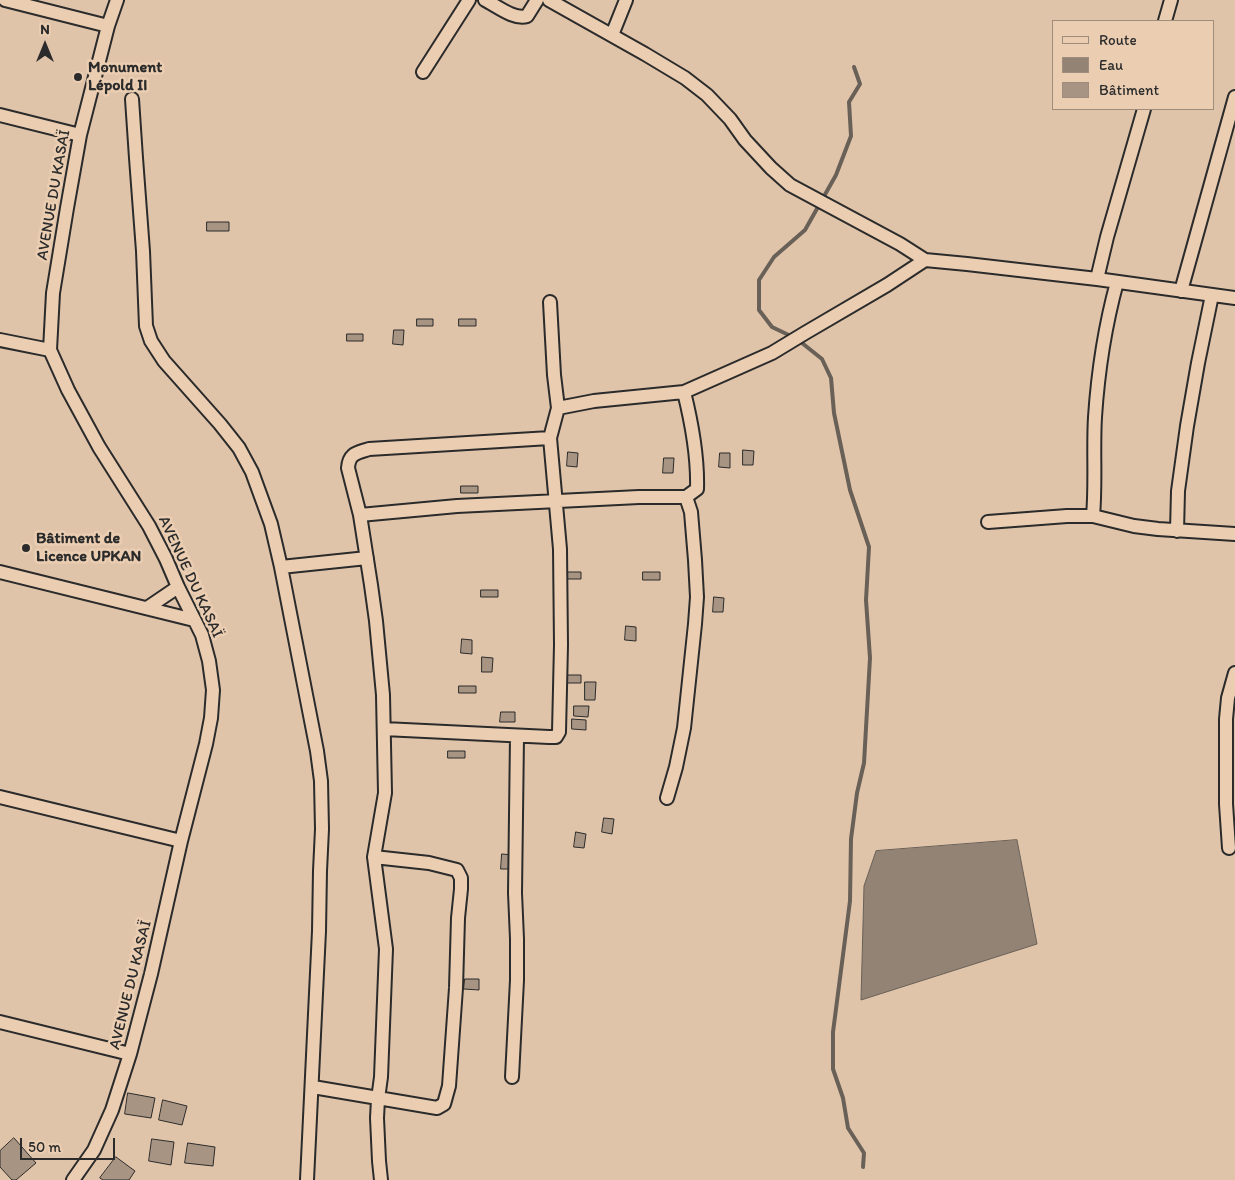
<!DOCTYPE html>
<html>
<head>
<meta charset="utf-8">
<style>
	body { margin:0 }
	#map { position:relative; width:1235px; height:1180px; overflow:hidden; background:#e0c4aa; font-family:Itim,sans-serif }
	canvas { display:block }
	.legend { position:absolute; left:1052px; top:20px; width:162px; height:90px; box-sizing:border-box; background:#ebceb2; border:1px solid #9e8d7c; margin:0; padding:6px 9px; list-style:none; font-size:15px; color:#2b2b2b }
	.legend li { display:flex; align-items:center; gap:10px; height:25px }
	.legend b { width:25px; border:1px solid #9e8d7c }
	.north { position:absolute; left:20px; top:20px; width:50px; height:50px; -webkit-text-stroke:4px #ebceb2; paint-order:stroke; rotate:0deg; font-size:14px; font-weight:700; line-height:20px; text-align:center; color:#2b2b2b }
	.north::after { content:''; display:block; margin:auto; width:18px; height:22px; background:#2b2b2b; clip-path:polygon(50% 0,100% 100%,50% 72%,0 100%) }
	.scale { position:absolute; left:20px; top:1138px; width:95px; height:22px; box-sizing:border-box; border:2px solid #2b2b2b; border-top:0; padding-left:6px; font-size:15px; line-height:18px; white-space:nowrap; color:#2b2b2b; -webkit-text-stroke:4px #ebceb2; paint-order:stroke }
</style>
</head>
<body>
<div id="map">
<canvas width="1235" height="1180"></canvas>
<ul class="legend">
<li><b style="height:6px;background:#ebceb2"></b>Route</li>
<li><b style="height:14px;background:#928375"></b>Eau</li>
<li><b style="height:14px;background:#a89482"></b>Bâtiment</li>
</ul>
<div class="north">N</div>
<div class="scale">50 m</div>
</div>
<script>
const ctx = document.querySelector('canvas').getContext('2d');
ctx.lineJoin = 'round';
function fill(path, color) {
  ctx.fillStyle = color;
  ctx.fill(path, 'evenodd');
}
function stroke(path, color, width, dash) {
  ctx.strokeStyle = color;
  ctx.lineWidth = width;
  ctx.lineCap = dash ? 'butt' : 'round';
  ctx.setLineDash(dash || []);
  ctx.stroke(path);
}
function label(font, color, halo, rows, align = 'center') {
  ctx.font = font + ' Itim,sans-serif';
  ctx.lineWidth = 5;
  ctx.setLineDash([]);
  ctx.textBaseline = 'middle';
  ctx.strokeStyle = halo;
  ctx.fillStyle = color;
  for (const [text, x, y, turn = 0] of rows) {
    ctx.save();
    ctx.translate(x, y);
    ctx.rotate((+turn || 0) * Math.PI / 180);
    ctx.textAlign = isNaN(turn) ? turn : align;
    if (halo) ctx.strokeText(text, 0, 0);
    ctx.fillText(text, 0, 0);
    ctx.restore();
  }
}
const water = new Path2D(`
	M1017 840 1037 944 861 1000 864 886 876 851Z`);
const stream = new Path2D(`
	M854 67 860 84 849 102 851 136 836 175 805 230 774 257 759 280V310L772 327 797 339 822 359 831 378 834 413 850 490 869 547 866 600 870 658 864 763 857 793 851 839 850 901 833 1032V1069L843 1098 848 1128 864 1153 863 1167`);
const building = new Path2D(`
	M207 222H229V231H207Z
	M417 319H433V326H417Z
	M459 319H476V326H459Z
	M394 330H404L403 345 393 344Z
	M347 334H363V341H347Z
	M743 450 754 451 753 465H743Z
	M568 452 578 453 577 467 567 466Z
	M720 453H730V468L719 467Z
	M664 458H674L673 473H663Z
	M461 486H478V493H461Z
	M564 572H581V579H564Z
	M643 572H660V580H643Z
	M481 590H498V597H481Z
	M714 597 724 598 723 612H713Z
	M626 626 636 627V641L625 640Z
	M462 639 472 640V654L461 653Z
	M482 657 493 658 492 672H482Z
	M565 675H581V683H565Z
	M585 682H596L595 700H585Z
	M459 686H476V693H459Z
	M574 706H589L588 717 574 716Z
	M501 712H515V722H500Z
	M572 719 586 720V730L572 729Z
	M448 751H465V758H448Z
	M604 818 614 819 612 834 602 832Z
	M576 832 586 834 584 848 574 847Z
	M502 854 513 855 512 869H501Z
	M465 979H479V990L464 989Z
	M128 1093 155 1098 151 1118 125 1114Z
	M163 1100 187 1106 182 1125 159 1120Z
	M14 1138 36 1163 16 1180H12L0 1167V1151Z
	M152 1139 174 1142 171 1165 149 1161Z
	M188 1143 215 1147 213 1166 185 1163Z
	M116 1157 135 1171 129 1180H103L100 1178Z`);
const minor = new Path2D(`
	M5 0 108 26
	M485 0C497 6 514 20 527 16L537 0
	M549 0 645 54 685 78 707 95 730 119 745 140 771 168 790 185 900 244 925 260 967 264 1097 279 1235 298
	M1165 21 1171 0
	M612 35 626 0
	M423 72 469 0
	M132 99 136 158 143 251 146 326 151 341 164 361 220 424 239 448 252 472 271 524 281 567 317 751 321 781 322 829 320 871 319 931 307 1180
	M0 115 80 135
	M1097 279 1107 237 1144 109
	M1181 291 1235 97
	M0 340 50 350
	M558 408 594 401 684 392 772 353 805 333 887 285 925 260
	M360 515 457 506 639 497H686L697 489C698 456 692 424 684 392
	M1093 516C1096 483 1093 450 1095 417 1098 372 1105 326 1117 282
	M988 522 1067 516H1093L1134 526 1158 529 1235 534
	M1177 531 1178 491 1187 426 1198 363 1212 295
	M281 567 367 558
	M0 572 194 620
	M147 608 178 587
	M384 729 549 737H556L559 732 561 645 560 549 550 438 558 408 554 375 550 302
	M0 797 181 841
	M667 798 676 767 684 728 695 624 697 597 695 560 691 512 686 497
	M1229 848 1226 804V719L1228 698 1235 673
	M0 1022 130 1054
	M512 1077 517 980V939L515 893 517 737
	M313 1087 437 1108 444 1104 449 1086 456 988 458 918 461 889V878L457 870 429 863 374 857
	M73 1180 94 1150 112 1110 130 1054 151 974 181 841 206 744 211 718 213 690 209 661 202 635 178 587 166 559 149 526 99 447 68 390 50 350 53 293 67 208 80 135 108 26 117 0
	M381 1180 379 1161 377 1118 378 1099 381 1077 386 949 374 857 385 793 383 695 376 621 371 585 360 515 348 468C349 453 357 453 369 449L550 438`);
const markers = [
	[78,77,5,"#2b2b2b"],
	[26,548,5,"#2b2b2b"]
];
const poiNames = [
	["Monument",88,68],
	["Lépold II",88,86],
	["Bâtiment de",36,539],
	["Licence UPKAN",36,557]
];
const streetNames = [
	["AVENUE DU KASAÏ",54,195,-80],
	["AVENUE DU KASAÏ",190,577,65],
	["AVENUE DU KASAÏ",131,985,-76]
];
fill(water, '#928375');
stroke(water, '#696057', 1);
stroke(stream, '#696057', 4);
fill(building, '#a89482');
stroke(building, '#2b2b2b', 1);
stroke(minor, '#2b2b2b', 16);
stroke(minor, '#ebceb2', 12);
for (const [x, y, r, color] of markers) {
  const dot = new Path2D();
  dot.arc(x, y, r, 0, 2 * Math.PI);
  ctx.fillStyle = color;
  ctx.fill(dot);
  stroke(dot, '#ebceb2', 2);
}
label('bold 16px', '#2b2b2b', '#ebceb2', poiNames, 'left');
label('16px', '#2b2b2b', '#ebceb2', streetNames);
</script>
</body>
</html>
